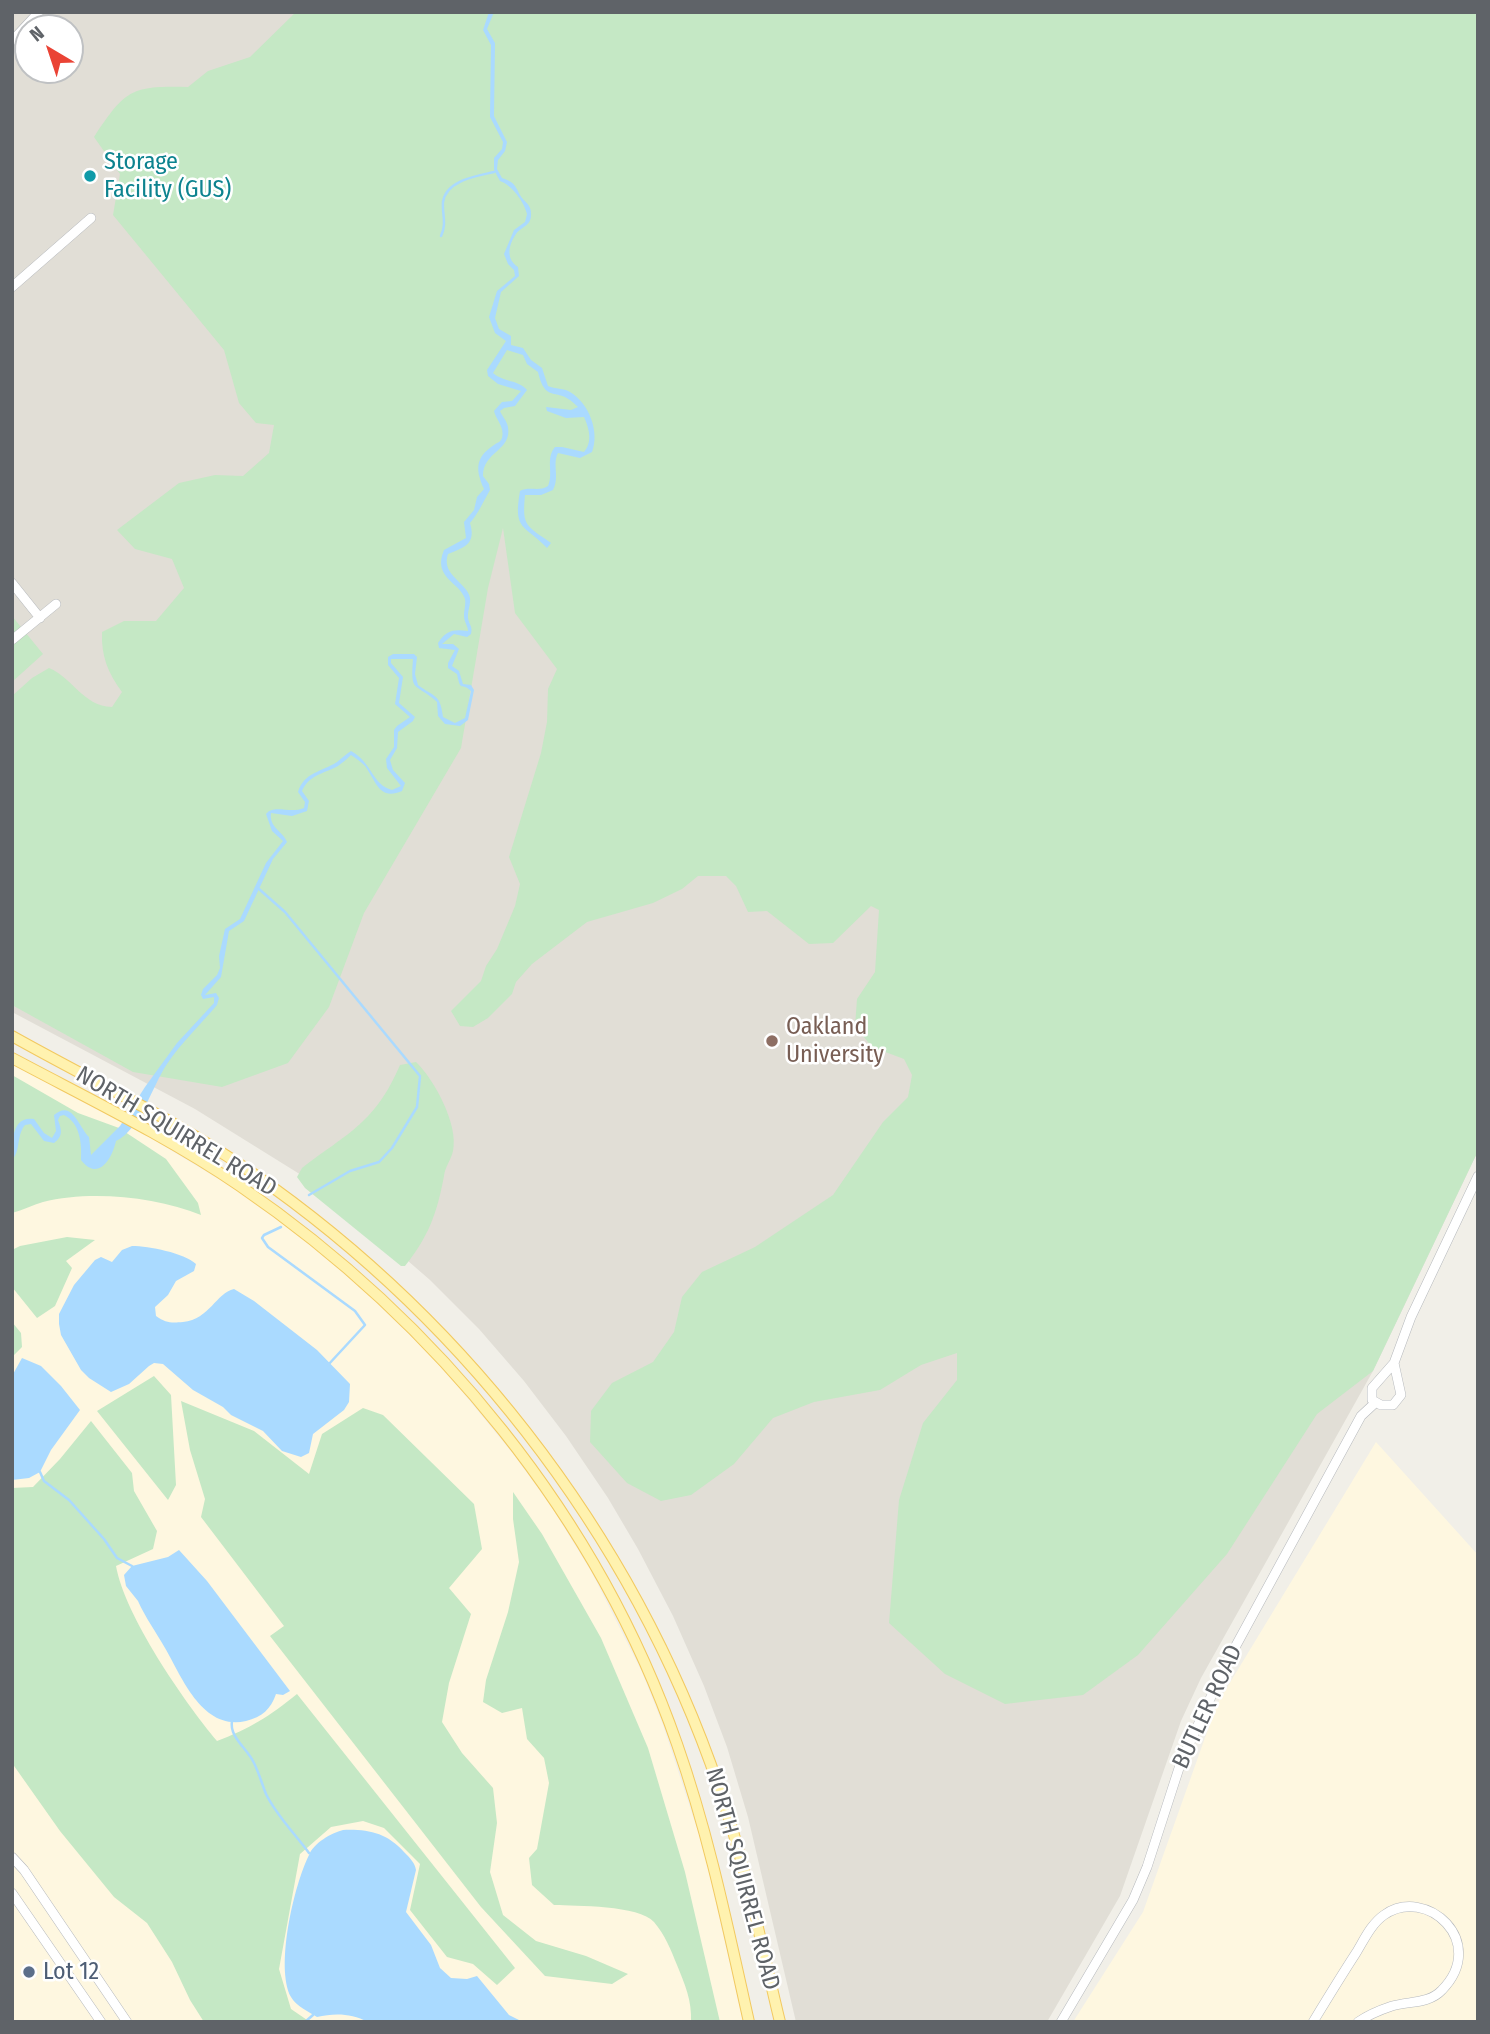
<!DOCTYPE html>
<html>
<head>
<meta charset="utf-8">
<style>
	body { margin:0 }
	#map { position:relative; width:1490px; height:2034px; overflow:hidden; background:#f1efe8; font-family:"Fira Sans Condensed",sans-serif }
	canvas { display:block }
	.frame { position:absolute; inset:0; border:14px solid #5f6368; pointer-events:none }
	.north { position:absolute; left:14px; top:14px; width:70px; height:70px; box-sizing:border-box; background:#fff; border:2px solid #bfc1c3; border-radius:50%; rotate:321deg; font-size:19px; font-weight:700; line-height:28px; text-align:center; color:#5f6368 }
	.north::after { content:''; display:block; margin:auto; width:24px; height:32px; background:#ea4335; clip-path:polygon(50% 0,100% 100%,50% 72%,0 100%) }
</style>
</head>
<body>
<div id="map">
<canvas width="1490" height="2034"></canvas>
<div class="frame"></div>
<div class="north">N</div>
</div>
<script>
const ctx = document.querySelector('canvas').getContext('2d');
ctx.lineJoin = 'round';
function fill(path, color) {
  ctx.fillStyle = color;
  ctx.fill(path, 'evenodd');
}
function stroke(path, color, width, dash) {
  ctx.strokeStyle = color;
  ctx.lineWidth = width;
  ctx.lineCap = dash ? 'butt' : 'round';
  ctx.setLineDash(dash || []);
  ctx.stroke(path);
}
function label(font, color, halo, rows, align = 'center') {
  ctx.font = font + ' "Fira Sans Condensed",sans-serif';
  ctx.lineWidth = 5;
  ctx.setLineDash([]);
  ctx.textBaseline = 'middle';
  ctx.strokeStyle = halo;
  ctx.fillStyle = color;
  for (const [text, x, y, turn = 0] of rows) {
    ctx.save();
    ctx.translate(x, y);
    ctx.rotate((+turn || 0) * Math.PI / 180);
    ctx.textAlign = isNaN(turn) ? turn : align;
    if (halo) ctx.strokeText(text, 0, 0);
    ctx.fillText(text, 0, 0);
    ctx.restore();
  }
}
const commercial = new Path2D(`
	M12 1063 149 1137 235 1189 301 1237 371 1297 442 1367 514 1455 551 1506 591 1571 642 1672 663 1725 704 1850 743 2022H12Z
	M1376 1442 1478 1555V2022H1073L1143 1912 1217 1704Z`);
const education = new Path2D(`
	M12 12H1478V1151L1373 1371 1201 1678 1181 1721 1120 1896 1047 2022H796L748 1817 727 1747 704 1686 673 1616 638 1549 608 1498 566 1436 524 1381 479 1329 430 1280 385 1241 306 1178 195 1109 12 1012ZM28 28H70V70H28Z`);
const green = new Path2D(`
	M296 12H1478V1151L1373 1371 1317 1414 1227 1554 1138 1655 1083 1695 1005 1704 945 1674 889 1623 899 1500 923 1423 957 1380V1353L921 1365 880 1390 814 1402 773 1418 734 1464 691 1495 661 1501 627 1483 590 1442 591 1411 612 1383 653 1362 674 1332 682 1297 702 1272 755 1247 833 1195 883 1122 908 1097 912 1075 904 1059 872 1047 855 1026 857 999 875 972 879 910 871 906 833 943 809 944 767 911 748 912 736 886 726 876H698L682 889 653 903 587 922 532 964 516 982 512 994 488 1018 473 1027 460 1026 451 1011 481 981 486 966 497 949 515 906 520 884 509 857 541 753 547 722 548 689 557 669 515 613 503 528 488 588 461 748 364 913 329 1007 288 1063 222 1087 133 1072 12 1005V696L32 678 49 668C73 678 83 706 112 707L122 692C108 673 101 656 102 632L124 621H156L184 588 172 559 135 549 117 530 179 483 215 475 243 476 269 453 274 425 256 423 239 403 224 350 113 215 120 174 94 137C126 89 131 86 188 87L208 71 250 57Z
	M12 616 43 654 12 682Z
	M416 1062C434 1079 459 1125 453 1151 451 1160 445 1167 444 1176 437 1213 429 1236 405 1266H401L305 1188 297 1177 302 1168C349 1132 375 1123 400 1065Z
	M12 1075 78 1113 119 1128 166 1159 198 1203 201 1215C156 1197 91 1190 43 1202 33 1205 23 1210 12 1213Z
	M67 1237 95 1240 66 1261 72 1268 55 1306 37 1318 12 1287V1250L20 1246Z
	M12 1322 21 1333 22 1347 12 1357Z
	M154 1376 171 1395 176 1485 168 1500 97 1411Z
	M181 1401 254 1431 309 1474 322 1434 363 1408 383 1415 474 1504 482 1549 449 1588 471 1614 449 1683 442 1722 462 1753 493 1788 497 1823 490 1872 503 1915 536 1941 586 1956 628 1974 612 1984 545 1976 481 1907 270 1636 284 1626 201 1517 205 1499 190 1450Z
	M91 1421 132 1473 134 1491 157 1531 153 1549 116 1566C125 1616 183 1700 217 1741 249 1729 270 1716 297 1694L515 1968 497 1985 473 1964 447 1957 410 1910 420 1864 384 1828 363 1821 331 1827 300 1854 279 1969 291 2009 310 2022H204L190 2000 172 1962 147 1923 114 1897 60 1831 12 1763V1488L33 1487 60 1459Z
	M513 1492 542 1534 601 1638 648 1748 685 1872 720 2022H691C692 2000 685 1985 677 1965 671 1950 665 1935 654 1922 639 1905 576 1906 554 1905L532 1885 529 1858 537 1849 549 1783 544 1758 527 1739 522 1708 502 1713 483 1702 486 1680 508 1612 519 1562 513 1519Z`);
const water = new Path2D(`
	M489 12H494L487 29 495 43 494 116 507 142 505 151 498 160 497 169 502 178C514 182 515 185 520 195 524 202 531 204 531 213 532 226 522 226 516 234 508 246 506 259 518 267L519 276 501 292 495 318 499 329 511 336V345L523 348 531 360 542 368 548 386C555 389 564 388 570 392 589 403 600 432 592 452L580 458 558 453C552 464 560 477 553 490L541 495H525C522 527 526 525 551 543L547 548C524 524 513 531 520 491 529 486 539 492 548 486 554 473 545 459 555 447H562L584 452C593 442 589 428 584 417L566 418 547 411 546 407 571 410 578 407C557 384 546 406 538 372L527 364 523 355 507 350 493 373C503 382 519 380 527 390L515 406 504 408 500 411C502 416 507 421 508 427 512 451 483 451 483 476L489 484 490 490C483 502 479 512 470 523 476 543 466 547 448 554 442 572 459 579 467 591 474 600 467 609 468 618 469 625 473 626 471 634L467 637 454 634 442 644H453L459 649 452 666 459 671 463 684 471 685 474 690 468 720 460 726 445 724 438 716 437 702C416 682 410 695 413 659H391V663L403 677 399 703 415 717 413 721 398 732 397 748 390 760 393 770 405 783 402 791C379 801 376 781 365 766 361 762 356 758 351 755 347 759 342 763 338 766 323 774 309 775 302 791L309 801 307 811 292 816 271 813C269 828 283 831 287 842L273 859 244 921 229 931 221 977 205 995 216 993 219 998 217 1005C200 1025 181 1043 167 1064 152 1086 141 1129 116 1141 112 1159 98 1182 81 1160 82 1143 80 1123 64 1115L60 1116 58 1120C62 1131 63 1136 54 1143L44 1141 31 1124 25 1125C16 1136 21 1151 12 1160 12 1144 11 1115 34 1119L44 1133 52 1138 56 1131 54 1115C72 1099 79 1127 89 1137L91 1155 120 1126 145 1087 177 1043 214 1003V997L203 999 201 995 203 989 217 975 220 968 219 956 225 929 240 919 266 863 283 841 272 831 266 814C274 804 290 814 304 808L305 802 298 792C304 772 322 772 337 762 342 758 346 754 351 751 372 762 372 785 392 790L401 786 387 768 386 759 394 747V730L397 726 410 717 395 704 399 678 388 665V657L393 654H414L417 657 415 674 418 685C435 698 440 693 443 717L455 723 465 718 471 691C461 681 461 694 457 674L448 668V663L455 650 439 648 438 643C446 630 454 629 468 631 468 626 464 622 464 616 464 610 466 604 465 599 460 582 432 578 444 550L466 538 464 522 474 510 477 497 484 489C476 471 474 458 494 445 498 442 500 443 502 438 505 427 496 420 494 411L502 402 512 401 521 391 498 384 488 376 487 370 506 341 495 333 489 317 497 291 515 276 514 270 508 264 504 254 514 230 525 222 527 214C524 202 512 185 500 181L494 170V158L502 149 503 142 490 117 491 45 483 30Z
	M132 1246C149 1246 184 1253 196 1264L194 1271 176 1281 168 1295 155 1307 156 1316C166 1323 171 1323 183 1322 210 1319 216 1293 234 1289L254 1301 317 1350 350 1384 349 1402 344 1410 313 1434 309 1453 301 1457 282 1451 263 1431 231 1415 223 1407 193 1390 163 1364 154 1363 149 1366 129 1384 111 1392 89 1378 81 1370 61 1335 59 1324V1314L74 1285 95 1260 101 1257 112 1262 122 1250Z
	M22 1358 41 1366 61 1386 80 1410 51 1450 40 1472 29 1478 12 1480V1376Z
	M179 1550 207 1581 290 1691 283 1695 276 1694C271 1709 262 1717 246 1721 202 1731 182 1677 165 1648 156 1632 145 1617 138 1601L126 1586 124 1575 132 1566 168 1557Z
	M343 1830C368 1829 387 1833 404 1852 410 1858 415 1863 416 1870L406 1912 431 1945 440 1968 451 1978 467 1979 477 1976 509 2015 523 2022H368C351 2013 334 2013 317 2017 309 2012 296 2006 291 1997 275 1967 294 1885 309 1855 314 1843 331 1833 343 1830Z`);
const stream = new Path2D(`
	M441 236C447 224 442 214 443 202 446 180 477 176 494 172
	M259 889 285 912 420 1076 417 1107 392 1148 379 1162 350 1171 309 1195
	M281 1227 264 1235 262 1238 268 1247 355 1311 365 1325 328 1365
	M40 1472 44 1481 69 1500 104 1539 117 1558 132 1566
	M232 1721C229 1737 247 1748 254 1763 259 1773 262 1784 266 1794 276 1815 296 1835 309 1853
	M305 2022 313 2015`);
const minor = new Path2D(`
	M12 41 39 12
	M12 287 91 218
	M12 583 40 618
	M12 640 56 604
	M1394 1363 1401 1395 1393 1405H1381L1372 1400V1388L1394 1363 1411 1317 1478 1176
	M12 1857 24 1870 127 2022
	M12 1893 101 2022
	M1061 2022 1133 1900 1147 1867 1181 1762 1227 1662 1361 1416 1375 1403
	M1313 2022C1327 1999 1341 1976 1356 1953 1364 1940 1371 1924 1384 1915 1426 1885 1489 1942 1442 1990 1429 2004 1409 2001 1392 2006 1380 2010 1368 2015 1358 2022`);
const major = new Path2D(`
	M12 1036C92 1081 176 1120 251 1172 474 1326 645 1553 727 1812 749 1881 763 1952 780 2022
	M12 1058C89 1099 168 1137 240 1186 437 1321 598 1517 677 1744 709 1835 728 1928 749 2022`);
const markers = [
	[90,176,7,"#0f9aa8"],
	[772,1041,7,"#8d6e63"],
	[29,1972,7,"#5c6f8a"]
];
const cultureNames = [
	["Storage",104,162],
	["Facility (GUS)",104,190]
];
const educationNames = [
	["Oakland",786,1027],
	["University",786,1055]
];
const streetNames = [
	["NORTH SQUIRREL ROAD",176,1132,31],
	["BUTLER ROAD",1208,1707,-65],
	["NORTH SQUIRREL ROAD",742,1879,75]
];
const serviceNames = [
	["Lot 12",43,1972]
];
fill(commercial, '#fef7e0');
fill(education, '#e1ded6');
fill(green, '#c5e8c5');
fill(water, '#aadaff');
stroke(stream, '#aadaff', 2.5);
stroke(minor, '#b5b8bc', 10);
stroke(major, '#f2c960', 12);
stroke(minor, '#fff', 9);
stroke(major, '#fff2af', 10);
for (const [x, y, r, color] of markers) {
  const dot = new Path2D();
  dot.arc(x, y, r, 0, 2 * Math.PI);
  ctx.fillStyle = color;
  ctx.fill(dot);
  stroke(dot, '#fff', 2.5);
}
label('24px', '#0d838f', '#fff', cultureNames, 'left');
label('24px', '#785e54', '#fff', educationNames, 'left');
label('24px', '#5f6368', '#fff', streetNames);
label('24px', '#4e5e75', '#fff', serviceNames, 'left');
</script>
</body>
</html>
